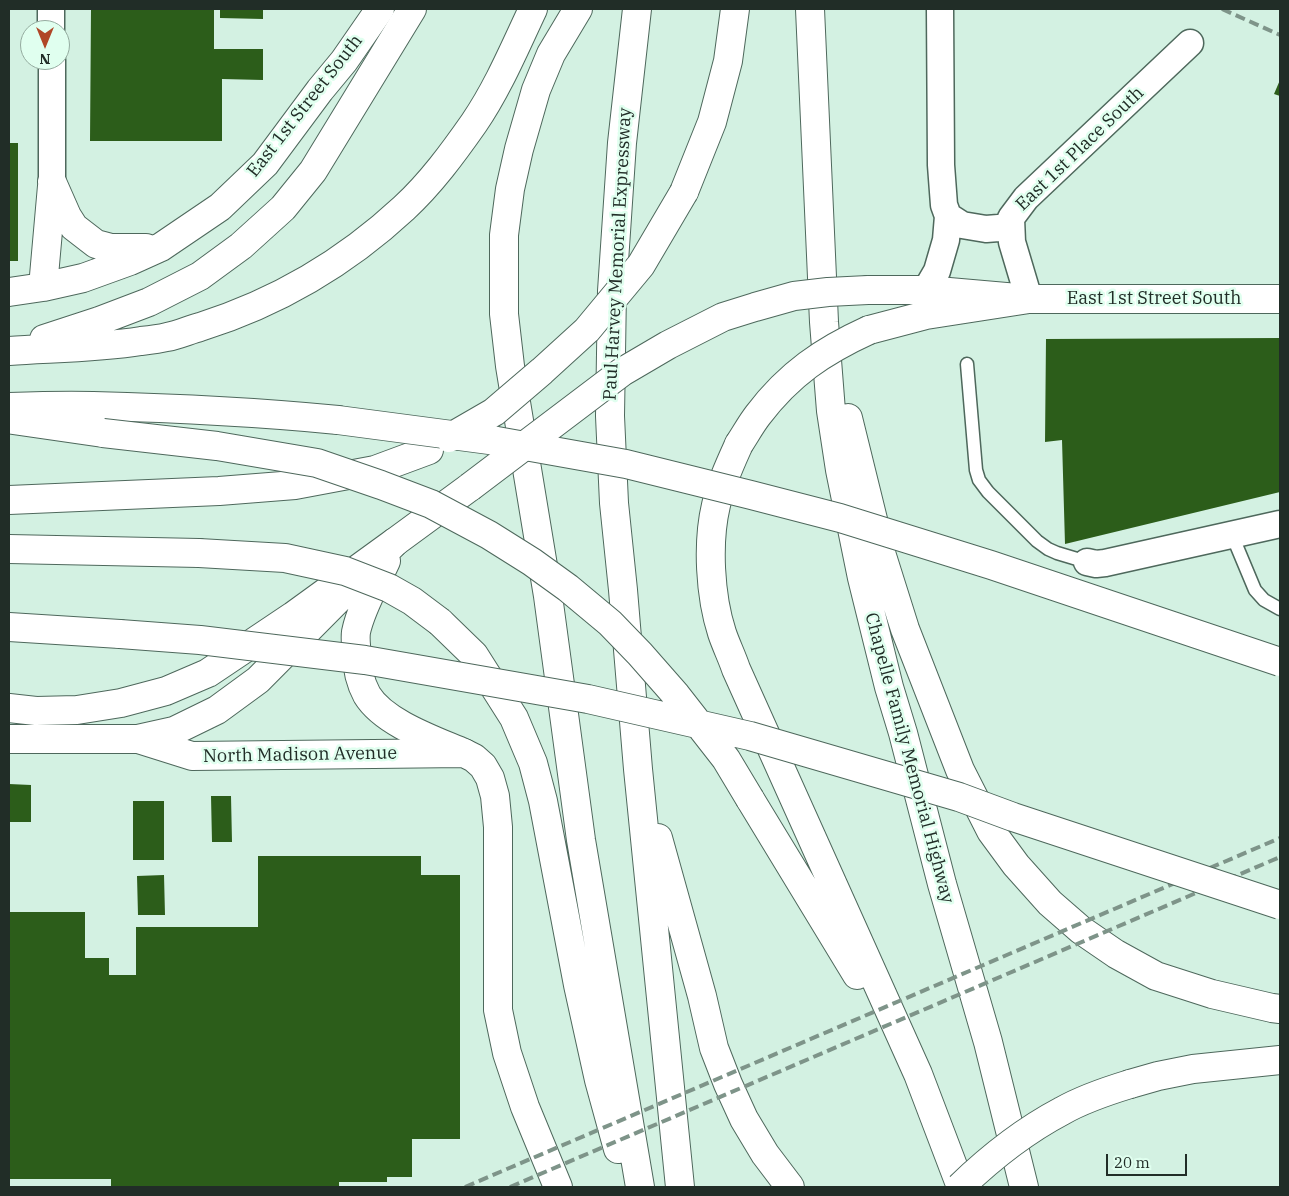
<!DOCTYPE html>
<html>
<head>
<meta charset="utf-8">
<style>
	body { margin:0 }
	#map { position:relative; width:1289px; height:1196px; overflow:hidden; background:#d3f1e2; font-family:"IBM Plex Serif",serif }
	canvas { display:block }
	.frame { position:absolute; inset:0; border:10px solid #212d27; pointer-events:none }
	.north { position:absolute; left:20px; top:20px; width:50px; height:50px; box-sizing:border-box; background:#e0ffef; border:1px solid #94ab9f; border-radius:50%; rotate:180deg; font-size:14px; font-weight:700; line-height:20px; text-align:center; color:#212d27 }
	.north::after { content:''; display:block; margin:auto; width:18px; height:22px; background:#b04727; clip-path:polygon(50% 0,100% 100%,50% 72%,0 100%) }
	.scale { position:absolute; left:1106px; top:1154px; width:81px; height:22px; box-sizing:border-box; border:2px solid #212d27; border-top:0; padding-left:6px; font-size:15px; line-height:18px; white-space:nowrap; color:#212d27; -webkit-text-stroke:4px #e0ffef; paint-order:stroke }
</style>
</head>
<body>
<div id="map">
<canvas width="1289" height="1196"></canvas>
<div class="frame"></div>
<div class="north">N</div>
<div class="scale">20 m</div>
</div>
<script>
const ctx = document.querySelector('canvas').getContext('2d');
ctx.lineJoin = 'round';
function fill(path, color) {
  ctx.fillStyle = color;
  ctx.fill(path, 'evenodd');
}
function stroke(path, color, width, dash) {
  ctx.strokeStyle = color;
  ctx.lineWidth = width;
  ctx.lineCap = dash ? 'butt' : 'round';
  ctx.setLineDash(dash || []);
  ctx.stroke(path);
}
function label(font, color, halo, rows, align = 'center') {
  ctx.font = font + ' "IBM Plex Serif",serif';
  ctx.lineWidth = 5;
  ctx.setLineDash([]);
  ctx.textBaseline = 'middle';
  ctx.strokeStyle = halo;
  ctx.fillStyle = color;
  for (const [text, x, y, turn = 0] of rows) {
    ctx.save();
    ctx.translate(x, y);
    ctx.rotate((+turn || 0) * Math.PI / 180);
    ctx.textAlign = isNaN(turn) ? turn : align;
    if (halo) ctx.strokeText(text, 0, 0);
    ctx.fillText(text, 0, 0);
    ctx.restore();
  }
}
const building = new Path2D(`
	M91 9H214V49H263V80L222 79V141H90Z
	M220 9H263V19L220 18Z
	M1280 80V96L1274 94Z
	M9 143H18V261H9Z
	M1280 338V492L1065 544 1062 440 1045 442 1046 339Z
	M9 784 31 785V822H9Z
	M211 796H231L232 842H212Z
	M133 801H164V860H133Z
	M258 856H421V875H460V1139H412V1177H387V1182H339V1187H111V1179H9V912H85V958H109V975H136V927H258Z
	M164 875 165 915H138L137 876Z`);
const lane = new Path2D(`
	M967 364 976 470 979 480 988 492 1037 541 1048 549 1057 553 1087 562
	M1232 535 1255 590 1264 600 1280 609`);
const street = new Path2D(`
	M51 9V30
	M940 9 941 165 944 205 948 216 962 225 986 229 1011 227
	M52 60V182
	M926 290 937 271 946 240 948 216
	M1029 299 1012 242 1011 218 1026 198 1190 43
	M1087 562 1096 564 1105 563 1280 524`);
const secondary = new Path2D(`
	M52 182 67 216 74 227 96 244 111 248H146
	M43 287 52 186
	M9 292 43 287 83 278 130 261 161 247 220 207 265 164 320 90 344 61 380 9
	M9 739H138L192 756 464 753 474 758 483 766 490 778 495 796 498 827V1010L507 1053 525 1107 558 1187`);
const primary = new Path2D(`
	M868 290H926L1029 299H1280
	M386 561C376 583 361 608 356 632 355 639 356 647 357 655 357 669 360 682 367 695 384 723 434 740 464 753
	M138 739 174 731 217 710 258 680 395 542 470 487`);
const highway = new Path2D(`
	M578 9 551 54 536 90 519 149 510 189 504 235V314L510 366 548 596 581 840 640 1187
	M637 9 622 143 612 291 610 416 614 503 623 590 638 769 680 1187
	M810 9 824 322 831 411 840 470 862 578 889 687 903 733 942 884 988 1042 1024 1187
	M684 192 712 122 728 61 735 9
	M869 330 926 315 1029 299
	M44 339 99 321 149 302 200 276 241 246 283 208 313 171 412 9
	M9 351C53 348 97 348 141 341 150 340 159 339 167 337 178 335 189 330 200 327 276 303 346 262 404 208 431 183 453 153 474 123 498 88 515 47 533 9
	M9 407C37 406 65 405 93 406 175 408 257 412 338 420
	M848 418 882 556 905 629 960 770 991 831 1016 865 1050 903 1081 930 1116 954 1156 976 1212 994 1272 1008 1280 1009
	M13 420 103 433
	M739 444C730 464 721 483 716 505 707 543 710 596 722 633 726 645 732 657 736 669L918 1074 961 1187
	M9 500 219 491 295 485 375 470 429 450
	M9 549 199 553
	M440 622 474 655 514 718 533 763 543 801 578 985 599 1080 618 1149
	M9 627 120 634
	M9 708 36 711 77 710 121 703 166 691 208 673 293 616 395 542
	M750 799 857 975
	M658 838 702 996 714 1048 728 1084 744 1119 765 1154 790 1187
	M1130 1084 1158 1076 1193 1069 1280 1060`);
const rail = new Path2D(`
	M1222 9 1280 35
	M465 1187 1280 838
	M510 1187 1280 857`);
const primaryBridge = new Path2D(`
	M470 487 622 372 668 345 723 317 755 307 794 296 828 292 868 290`);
const highwayBridge = new Path2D(`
	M338 420 497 441 626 464 751 495 840 518 991 565 1280 662
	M103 433 217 446 317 463 381 485 431 504 489 535 532 562 568 588 610 623 640 654 676 695 726 759 750 799
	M449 438 494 412 542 371 587 330 641 265 684 192
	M739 444C745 435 751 424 758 415 789 374 823 351 869 330
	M199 553 285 558 345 571 389 588 412 601 440 622
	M120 634 200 640 365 660 588 699 750 736 959 797 1013 817 1280 905
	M960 1187C989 1159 1026 1130 1062 1111 1083 1099 1107 1091 1130 1084`);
const streetNames = [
	["East 1st Street South",305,106,-52],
	["East 1st Place South",1080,149,-44],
	["Paul Harvey Memorial Expressway",618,254,-87],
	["East 1st Street South",1154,299],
	["North Madison Avenue",300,755,-1],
	["Chapelle Family Memorial Highway",909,758,75]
];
fill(building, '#2c5d1a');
stroke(lane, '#4e685c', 15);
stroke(street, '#4e685c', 29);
stroke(secondary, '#4e685c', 30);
stroke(primary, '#4e685c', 30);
stroke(highway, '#4e685c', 30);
stroke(lane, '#fff', 12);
stroke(street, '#fff', 26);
stroke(secondary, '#fff', 28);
stroke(primary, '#fff', 28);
stroke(highway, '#fff', 28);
stroke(rail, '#7e9489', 4, [10, 5]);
stroke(primaryBridge, '#4e685c', 30, []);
stroke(highwayBridge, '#4e685c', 30, []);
stroke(primaryBridge, '#fff', 28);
stroke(highwayBridge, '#fff', 28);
label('18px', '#212d27', '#e0ffef', streetNames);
</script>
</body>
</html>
